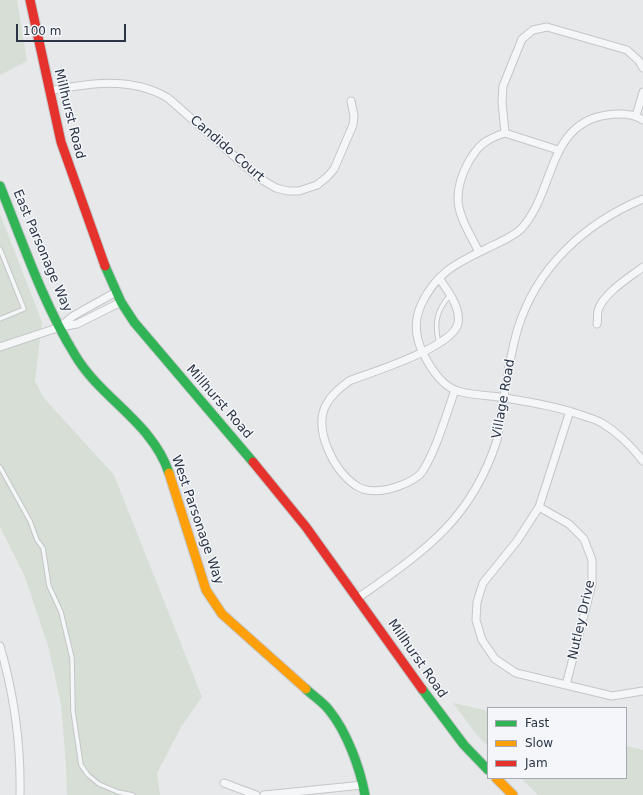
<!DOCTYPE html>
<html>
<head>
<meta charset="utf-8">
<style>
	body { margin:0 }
	#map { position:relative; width:643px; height:795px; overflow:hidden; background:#e6e8ea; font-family:"DejaVu Sans",sans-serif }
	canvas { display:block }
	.legend { position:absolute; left:487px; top:707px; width:140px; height:72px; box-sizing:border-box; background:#f4f6f9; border:1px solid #a4a8b1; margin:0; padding:5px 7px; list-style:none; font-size:12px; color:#2b3445 }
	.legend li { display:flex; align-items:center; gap:8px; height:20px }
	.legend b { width:20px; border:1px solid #a4a8b1 }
	.scale { position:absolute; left:16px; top:24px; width:110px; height:18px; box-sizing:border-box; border:2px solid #2b3445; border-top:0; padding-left:5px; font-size:12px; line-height:14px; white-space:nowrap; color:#2b3445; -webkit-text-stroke:3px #f4f6f9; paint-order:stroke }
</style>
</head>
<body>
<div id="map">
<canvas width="643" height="795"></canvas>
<ul class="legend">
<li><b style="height:5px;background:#30b455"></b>Fast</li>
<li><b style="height:5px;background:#ff9f0a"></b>Slow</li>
<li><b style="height:5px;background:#e5322d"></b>Jam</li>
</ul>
<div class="scale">100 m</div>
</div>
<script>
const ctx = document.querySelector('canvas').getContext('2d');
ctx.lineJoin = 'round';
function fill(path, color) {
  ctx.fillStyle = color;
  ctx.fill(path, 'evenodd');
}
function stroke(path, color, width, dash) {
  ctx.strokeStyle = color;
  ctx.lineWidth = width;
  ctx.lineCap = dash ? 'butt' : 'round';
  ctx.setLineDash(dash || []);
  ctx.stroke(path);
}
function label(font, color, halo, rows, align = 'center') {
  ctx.font = font + ' "DejaVu Sans",sans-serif';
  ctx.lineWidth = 3;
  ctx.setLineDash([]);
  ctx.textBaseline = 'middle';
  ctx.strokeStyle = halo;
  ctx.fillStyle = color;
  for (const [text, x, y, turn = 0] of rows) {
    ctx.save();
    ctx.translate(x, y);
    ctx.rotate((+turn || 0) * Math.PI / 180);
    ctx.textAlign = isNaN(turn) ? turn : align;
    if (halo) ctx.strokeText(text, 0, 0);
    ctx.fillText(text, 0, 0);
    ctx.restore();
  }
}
const green = new Path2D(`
	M0 0H17L27 61 0 75Z
	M0 214 42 322 35 381 43 397 114 475 202 697 181 727 157 773 160 795H67L66 766 61 704 49 649 25 577 0 527Z
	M453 703 488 711V746L477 735Z
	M626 746 643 750V795H538L521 778H626Z`);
const lane = new Path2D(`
	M0 249 24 309 0 319
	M439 344C434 324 436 311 450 295
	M0 467 30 521 37 540 43 548 49 586 61 612 72 658 73 711 81 765 88 775 99 784 118 792 133 795`);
const street = new Path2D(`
	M49 91C89 83 131 76 168 98L259 178 276 188 288 191H299L317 185 327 177 334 169 353 125 354 116 351 101
	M636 116 643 92
	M643 120C632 113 620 113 607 115 547 123 555 193 521 229 514 236 502 241 494 245 461 261 437 270 421 305 414 321 415 337 423 353 430 367 440 384 455 390 466 395 486 395 499 397 528 402 556 406 584 416 590 418 597 420 602 423 617 432 633 448 643 461
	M505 133 502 102 503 86 522 39 533 30 547 27 627 50 639 61 643 68
	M479 252C461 217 448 201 468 163 478 145 486 139 505 133L558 150
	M439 278C447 290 461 307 458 323 454 347 372 372 349 381 340 388 331 395 326 405 313 430 334 470 355 485 367 494 386 491 399 486 407 483 417 479 422 472 436 451 446 415 455 390
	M116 292 73 316 60 327 77 324 121 302
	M597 324C598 320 597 315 598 311 602 294 630 277 643 267
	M0 347 60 327
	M570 411 539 507 517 541 483 583 477 602 476 620 482 640 495 659 516 673 612 696 643 691
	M539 507 569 524 584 539 592 560V584L566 685
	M358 598C424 551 471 521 497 440 504 403 507 364 518 328 537 267 585 223 643 199
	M0 646C14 694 21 745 20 795
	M224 783 256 795
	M264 795 363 785`);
const fast = new Path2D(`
	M0 186C23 243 43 303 75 355 101 399 152 422 169 473
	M105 266 121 302 134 322 253 462
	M306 689C313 696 323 702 329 710 347 732 360 768 365 795
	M422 689 464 745 488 770`);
const slow = new Path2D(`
	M169 473 206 590 222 614 306 689
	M496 778 513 795`);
const jam = new Path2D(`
	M30 0 61 142 105 266
	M253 462 306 527 422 689`);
const streetNames = [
	["Millhurst Road",69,114,76],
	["Candido Court",227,149,41],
	["East Parsonage Way",42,251,67],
	["Village Road",504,399,-80],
	["Millhurst Road",219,402,49],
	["West Parsonage Way",197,520,71],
	["Nutley Drive",582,620,-77],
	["Millhurst Road",417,659,55]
];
fill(green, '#d6ded6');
stroke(lane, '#c4c6c8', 5.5);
stroke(street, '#c4c6c8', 9);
stroke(fast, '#c4c6c8', 11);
stroke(slow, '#c4c6c8', 11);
stroke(jam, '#c4c6c8', 11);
stroke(lane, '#f5f6f7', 3.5);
stroke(street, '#f5f6f7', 7);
stroke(fast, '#30b455', 9);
stroke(slow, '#ff9f0a', 9);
stroke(jam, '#e5322d', 9);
label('13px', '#2b3445', '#f4f6f9', streetNames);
</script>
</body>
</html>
